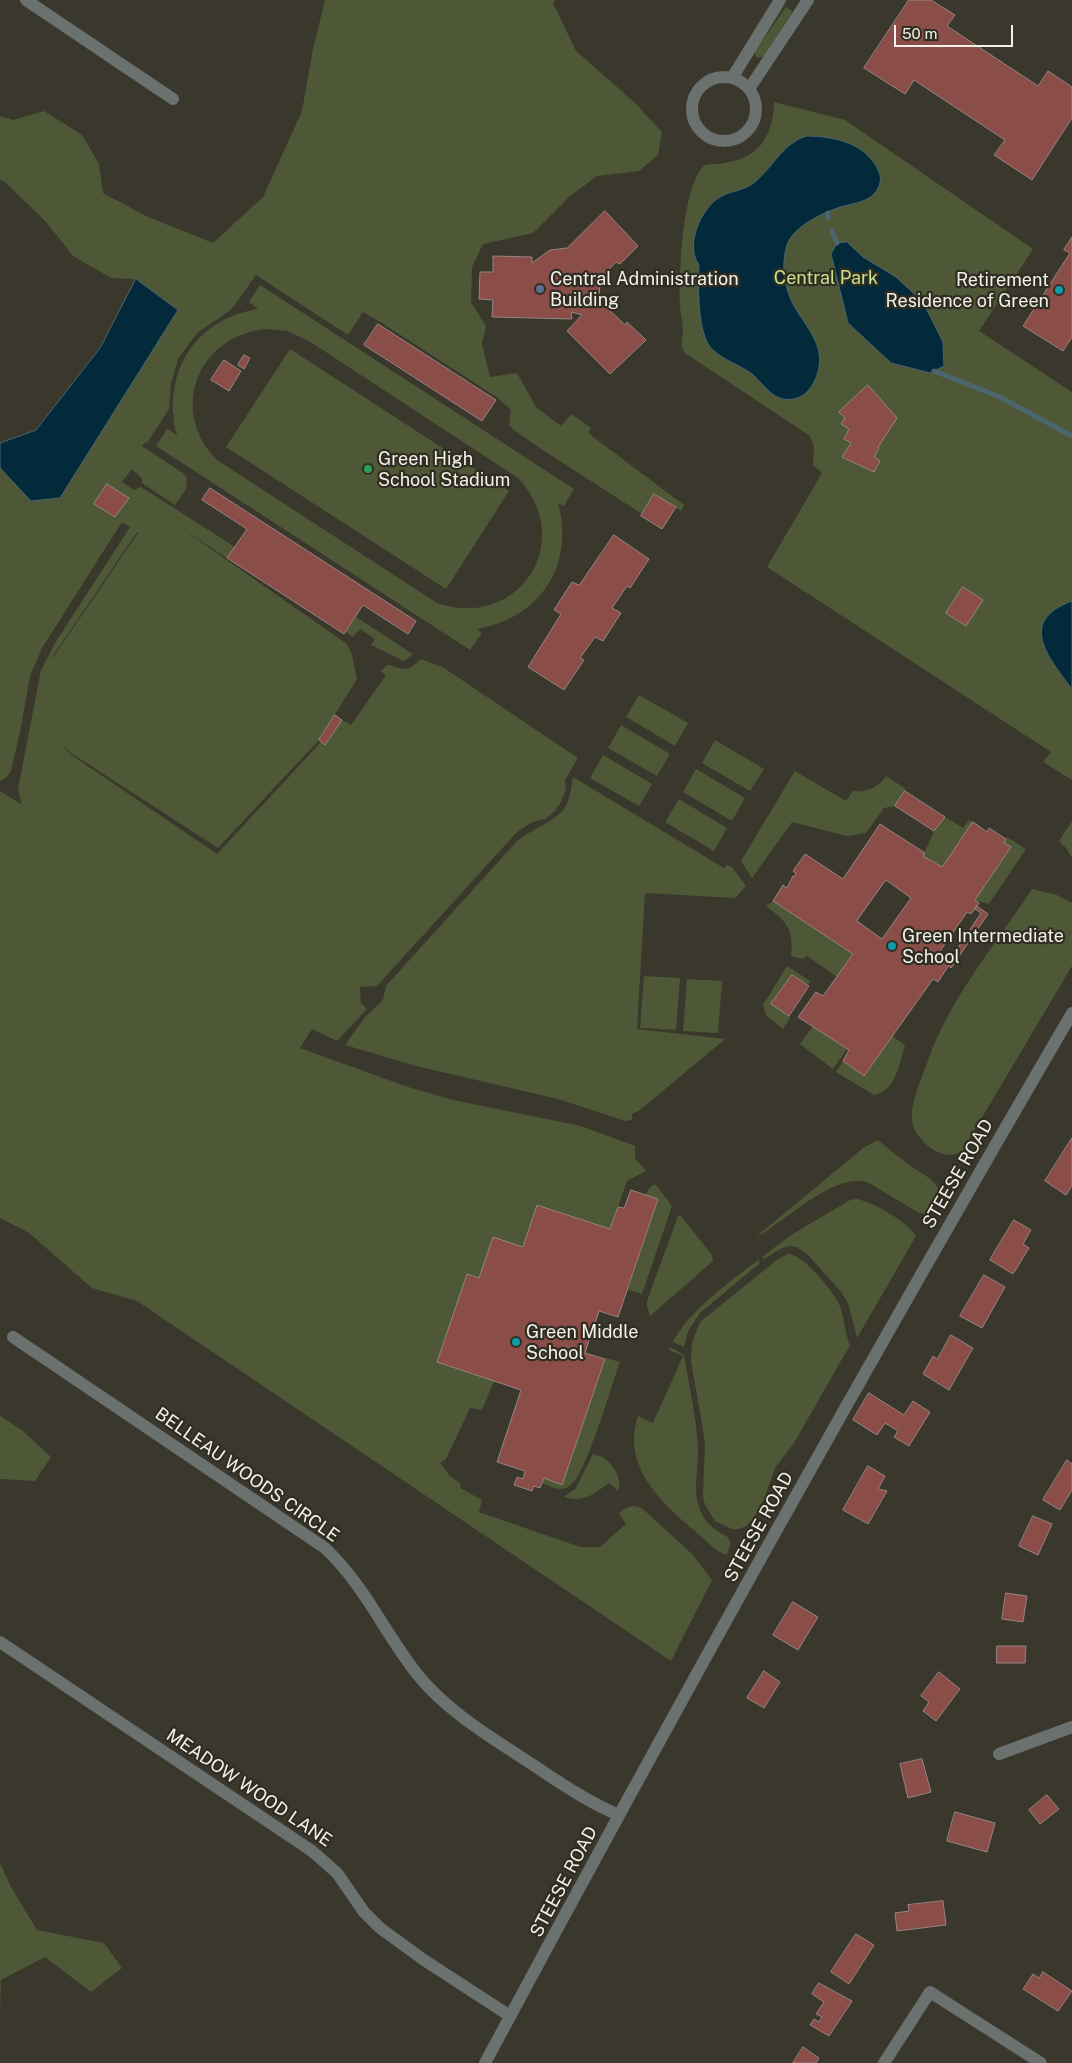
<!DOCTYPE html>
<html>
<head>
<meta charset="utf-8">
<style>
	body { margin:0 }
	#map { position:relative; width:1072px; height:2063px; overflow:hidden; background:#3a372c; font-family:"Public Sans",sans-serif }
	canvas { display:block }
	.scale { position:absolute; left:894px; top:25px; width:119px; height:22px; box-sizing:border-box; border:2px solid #f3f1ea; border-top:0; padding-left:6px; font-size:15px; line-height:18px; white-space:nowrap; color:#f3f1ea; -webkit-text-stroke:4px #302d22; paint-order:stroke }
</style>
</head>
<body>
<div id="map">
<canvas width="1072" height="2063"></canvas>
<div class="scale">50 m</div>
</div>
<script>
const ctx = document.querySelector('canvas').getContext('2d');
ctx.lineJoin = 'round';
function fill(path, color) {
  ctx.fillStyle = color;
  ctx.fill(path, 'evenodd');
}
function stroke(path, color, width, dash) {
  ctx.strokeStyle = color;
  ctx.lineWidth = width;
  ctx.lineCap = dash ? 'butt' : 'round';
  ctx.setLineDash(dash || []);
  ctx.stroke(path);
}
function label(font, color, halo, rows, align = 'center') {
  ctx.font = font + ' "Public Sans",sans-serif';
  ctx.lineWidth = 4.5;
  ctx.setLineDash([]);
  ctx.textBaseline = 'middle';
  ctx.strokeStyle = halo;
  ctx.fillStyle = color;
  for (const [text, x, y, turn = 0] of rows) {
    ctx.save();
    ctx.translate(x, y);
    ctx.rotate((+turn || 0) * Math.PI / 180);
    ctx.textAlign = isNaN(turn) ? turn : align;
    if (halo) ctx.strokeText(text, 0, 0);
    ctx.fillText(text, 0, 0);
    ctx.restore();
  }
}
const green = new Path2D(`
	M325 0H555L553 3 576 51 634 102 662 132 658 155 639 171 597 176 569 197 533 233 483 244 472 267 471 302 486 326 482 344 490 377 517 373 536 407 561 426 571 414 591 428 588 433 684 505 681 511 654 494 642 514 532 443 509 426 511 410 498 398 382 323 363 312 348 335 256 275 231 310 197 333 178 359 171 384 169 409 147 443 145 442 142 446 183 473 187 478 186 489 175 505 142 483V478L132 469 122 482 134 490 141 487 235 547 227 558 181 528 347 644 352 655 357 679 319 740 218 848 71 753 61 743 70 754 217 854 321 742 326 744 342 720 351 725 386 675 381 671 387 665C393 665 394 667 399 668 408 672 415 664 421 659L444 668 578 758 565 780 566 789 561 802 554 812 545 819 533 822 518 831 377 986 360 987 361 1003 367 1009 337 1041 312 1029 300 1048 405 1086 453 1100 581 1126 635 1146V1158L646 1171 627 1181 610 1229 538 1205 523 1247 479 1278 467 1274 437 1362 494 1381 482 1410 470 1408 446 1459 440 1463 450 1476 461 1484 460 1488 482 1500 479 1512 580 1547H600L626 1524 619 1513C628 1506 635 1503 644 1510L692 1554 712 1580 671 1661 137 1301 92 1288 29 1233 0 1218V791L22 805 18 789 41 670 55 643 130 527 122 522 42 648 30 676 21 727 11 771 6 778 0 781V468L31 501 136 279 111 278 73 256 46 222 5 182 0 180V116L13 120 44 111 82 135 99 164 103 193 148 217 213 243 263 197 302 111 313 49ZM128 498 115 517 95 504ZM137 532 138 533 52 659 53 656Z
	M786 7 792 11 791 14 764 56 758 58 755 55V51Z
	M774 102 845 120 1033 249 979 331 1072 392V780L1043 762 1051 752 767 567 822 473 813 465C813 453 816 447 810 436L685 353C679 344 683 340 683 331 683 322 680 313 680 304 679 273 682 185 705 165 712 164 721 164 729 162 762 156 773 133 774 102Z
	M260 285 574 489 564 506 558 503C575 566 540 618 477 629L482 633 470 650 156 446 167 429 177 435C161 373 195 319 258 309L249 302ZM264 329 287 331 309 341 518 478C577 541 519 631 437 603L217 460C169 411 196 338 264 329Z
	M290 349 509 491 446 589 226 447Z
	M356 617 413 654 404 661 371 645 375 639 360 629 353 637 346 632Z
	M639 695 688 723 675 746 626 717Z
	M621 725 670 754 657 776 608 748Z
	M715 740 764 769 750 791 702 763Z
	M603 755 652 784 639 806 590 778Z
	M696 769 745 798 732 821 683 792Z
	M795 771 846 801 853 791C867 793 878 787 886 776L906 789 895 806 884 808 866 833 847 836 792 822 752 878 741 861Z
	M573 777 724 868 727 865 732 867 746 886 735 898 645 893 637 1029 725 1039 640 1110 632 1114V1120L625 1121 558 1099 416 1066 345 1045 365 1017 383 1000 386 986 516 842C531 828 562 821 568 801 571 793 571 785 573 777Z
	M679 799 727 828 714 851 665 822Z
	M945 817 963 828 969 820 973 822 942 867 923 856 934 831Z
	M1072 821V858L1066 848 1059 841Z
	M1007 837 1026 849 989 904 975 900 1011 847 1004 843Z
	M1032 889 1057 895 1072 903V966L968 1141C966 1145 963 1151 959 1153 941 1162 913 1138 912 1120 910 1104 923 1074 929 1058 949 1000 998 941 1032 889Z
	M773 901 853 954 837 977 807 956 803 959 791 956C794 929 787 922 766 906Z
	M787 966 810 981 808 985 792 975 772 1003 788 1016 790 1014V1018L783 1029 766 1015 763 1005Z
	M644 976 680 978 676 1030 640 1028Z
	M687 979 722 981 718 1033 683 1031Z
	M813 1026 847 1049 833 1069 800 1044Z
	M892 1036 905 1045C899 1064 896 1091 874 1095L836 1072 843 1061 864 1076Z
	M878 1140C887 1147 896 1155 905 1162 917 1172 935 1177 940 1193L926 1214 919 1213 869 1183C840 1172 799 1209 776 1224 770 1228 763 1235 757 1236L863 1148Z
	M655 1184 672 1206 642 1294 628 1290 658 1200 645 1195 650 1187Z
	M857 1199C873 1202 908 1222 916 1236L857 1338 848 1303 842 1293 808 1255 797 1247 789 1246 782 1248 764 1259 762 1257 791 1235 850 1200Z
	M680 1215 712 1255 713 1261 650 1316 647 1307V1301L678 1216Z
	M788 1254C802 1253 833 1291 839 1304 845 1317 844 1332 850 1345L794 1443 775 1468 764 1499 752 1521 746 1526 739 1529H732L715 1521 705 1505 703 1496 705 1442 691 1361 692 1343 700 1322 778 1259Z
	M758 1260 760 1263 700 1313 688 1331 684 1347 673 1342C689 1310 730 1282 758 1260Z
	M670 1347 684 1355C689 1385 696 1416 698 1446 699 1464 694 1482 697 1500 700 1511 703 1519 712 1527 723 1537 738 1535 726 1555 715 1551 705 1539 696 1532 661 1503 621 1465 638 1416L653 1423 683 1356 669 1350Z
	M606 1358 620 1362C611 1386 587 1472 571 1485 562 1493 551 1487 542 1483L544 1478 562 1484Z
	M0 1416 23 1431 51 1457 35 1481 0 1479Z
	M593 1454C597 1456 602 1456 605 1459 614 1465 623 1481 618 1491L609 1483C594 1494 583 1503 564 1497L576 1488Z
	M0 1863 11 1887 37 1930 104 1943 122 1968 91 1992 45 1957 1 1980 0 2012Z`);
const water = new Path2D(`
	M806 136C834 136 867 143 879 172 882 179 880 187 875 193 868 201 854 204 844 206 826 211 793 226 787 245 781 265 784 286 793 304 805 326 826 345 818 372 816 379 812 387 807 392 801 398 791 401 783 399 769 396 761 381 751 373 738 364 712 356 706 340 698 321 698 286 699 265 685 246 700 209 720 197 730 191 746 190 755 182 774 166 781 145 806 136Z
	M847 242 863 257 896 277 923 302 943 342 944 366 930 373 891 363 848 323 831 254 837 243Z
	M136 279 178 310 60 498 31 501 0 468V443L36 430 100 348Z
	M1072 601V689C1048 657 1017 621 1072 601Z`);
const stream = new Path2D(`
	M828 213V218
	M832 231 837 243
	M934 371 1000 397 1072 436`);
const building = new Path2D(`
	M909 0H931L955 15 947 26 1038 86 1048 71 1072 87V118L1032 180 994 155 1005 140 914 80 905 94 864 68Z
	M605 211 638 246 620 264 616 262 600 279 599 300 625 325 627 322 646 340 610 374 567 331 582 315 571 312 572 319 492 317 493 300 479 299 480 272H493V256L532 257V263L550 250 567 248Z
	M1072 237V337L1063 351 1023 326 1070 253 1064 250Z
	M378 324 496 400 482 421 364 345Z
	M244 355 250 358 244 369 238 365Z
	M224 360 241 371 229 391 211 380Z
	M868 385 897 418 878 447 879 448 874 457 880 461 874 472 842 457 851 443 844 439 849 429 841 424 845 418 839 412Z
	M107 484 129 498 115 517 94 504Z
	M210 488 416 621 408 634 363 605 344 634 227 558 247 529 202 500Z
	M654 494 676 507 662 529 641 516Z
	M614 535 649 559 630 588 627 586 612 608 621 613 603 641 595 637 580 658 584 660 564 690 528 667 561 614 554 610 572 582 579 585Z
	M963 587 983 600 966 626 946 613Z
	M335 715 342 720 325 745 319 740Z
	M905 791 945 817 934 831 895 806Z
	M973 822 987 832 989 828 1006 839 1004 843 1011 847 975 900 979 903 971 914 967 912 938 954 951 962 938 982 933 979 864 1076 843 1061 849 1050 798 1017 816 992 823 996 853 954 773 901 783 885 787 888 793 876 794 877 796 873 793 871 805 854 843 879 880 824 925 853 923 856 942 867ZM886 880 911 898 882 939 857 921Z
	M977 906 988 914 951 968 949 966 951 962 949 961 981 913 975 909Z
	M792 975 809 986 789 1016 771 1004Z
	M1072 1138V1186L1066 1195 1045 1181Z
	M631 1190 658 1199 618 1317 599 1311 585 1353 605 1359 562 1485 544 1478 540 1488 534 1486 532 1491 514 1485 517 1477 523 1479 525 1471 497 1462 521 1390 437 1362 467 1274 479 1278 493 1237 523 1247 537 1205 610 1229 618 1207 624 1208Z
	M1014 1220 1031 1230 1023 1244 1029 1248 1013 1274 990 1260Z
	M984 1275 1005 1287 982 1328 960 1316Z
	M951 1335 973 1348 949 1390 923 1374 933 1356 937 1359Z
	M869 1393 904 1415 913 1401 930 1412 909 1446 894 1437 898 1431 885 1423 877 1435 853 1420Z
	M1067 1460 1072 1464V1490L1060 1510 1043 1500Z
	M868 1466 885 1476 878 1489 887 1491 868 1524 843 1510Z
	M1033 1516 1052 1524 1038 1555 1019 1546Z
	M1006 1593 1027 1596 1023 1622 1002 1619Z
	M793 1602 818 1617 798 1650 773 1635Z
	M997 1646H1026L1025 1663H997Z
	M764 1671 780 1682 764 1708 747 1698Z
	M939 1672 960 1689 936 1721 923 1711 929 1702 921 1696Z
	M922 1759 931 1792 908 1798 900 1764Z
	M1047 1795 1059 1809 1040 1824 1029 1810Z
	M955 1812 995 1823 987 1852 947 1841Z
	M943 1901 946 1925 897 1931 895 1913 909 1911 908 1905Z
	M856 1934 874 1945 849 1984 831 1972Z
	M1043 1972 1072 1991 1058 2011 1023 1989 1033 1974 1039 1978Z
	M819 1983 852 2001 829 2036 810 2025 814 2019 819 2022 822 2017 816 2014 824 2002 812 1994Z
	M803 2047 819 2058 816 2063H793Z`);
const minor = new Path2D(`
	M26 0 173 99
	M692 109a32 32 0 1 1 64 0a32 32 0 1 1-64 0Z
	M732 78 780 0
	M749 89 808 0
	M13 1337 325 1548C365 1586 384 1632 417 1674 446 1710 486 1734 524 1759 555 1779 585 1801 619 1815
	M0 1642 312 1851 337 1873 364 1912 380 1928 424 1960 510 2016
	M999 1754 1072 1727
	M884 2063 930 1992 1041 2063`);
const tertiary = new Path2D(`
	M485 2063C674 1710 870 1359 1072 1013`);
const markers = [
	[540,289,5,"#5c6f8a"],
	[1059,290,5,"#0f9aa8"],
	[368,469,5,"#2e9e5b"],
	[892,946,5,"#0f9aa8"],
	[516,1342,5,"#0f9aa8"]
];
const parkNames = [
	["Central Park",826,278]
];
const poiNames = [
	["Central Administration",550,279],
	["Building",550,300],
	["Retirement",1049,280,"right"],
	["Residence of Green",1049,301,"right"],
	["Green High",378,459],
	["School Stadium",378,480],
	["Green Intermediate",902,936],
	["School",902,957],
	["Green Middle",526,1332],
	["School",526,1353]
];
const streetNames = [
	["STEESE ROAD",958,1174,-60],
	["BELLEAU WOODS CIRCLE",247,1475,35],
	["STEESE ROAD",759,1527,-61],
	["MEADOW WOOD LANE",249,1788,34],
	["STEESE ROAD",564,1882,-62]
];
fill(green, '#4e5836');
fill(water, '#032a3a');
stroke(water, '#4b666f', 1);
stroke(stream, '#4b666f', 5);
fill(building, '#8b4d48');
stroke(building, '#958583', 1);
stroke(minor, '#6b716f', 12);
stroke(tertiary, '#6b716f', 12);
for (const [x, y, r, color] of markers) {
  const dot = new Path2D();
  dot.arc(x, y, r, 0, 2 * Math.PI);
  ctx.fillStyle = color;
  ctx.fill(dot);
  stroke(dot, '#302d22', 2);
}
label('18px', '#c8e18b', '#302d22', parkNames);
label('18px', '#f3f1ea', '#302d22', poiNames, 'left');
label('18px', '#f3f1ea', '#302d22', streetNames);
</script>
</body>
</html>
